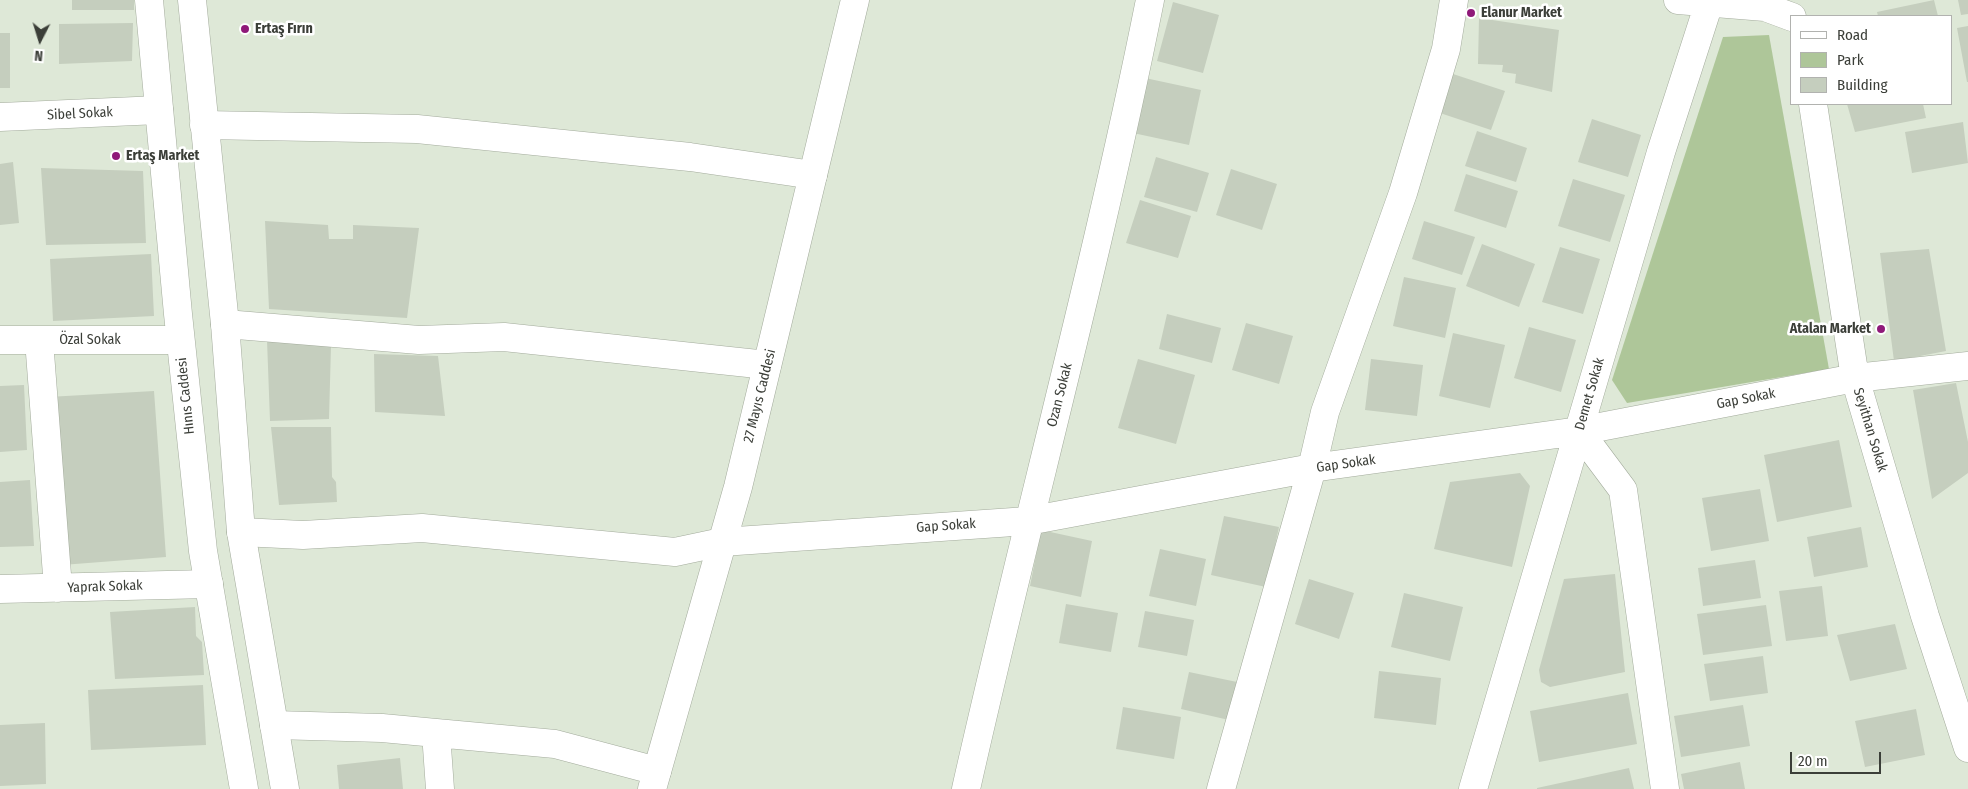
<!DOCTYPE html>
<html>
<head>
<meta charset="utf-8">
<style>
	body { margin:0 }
	#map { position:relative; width:1968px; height:789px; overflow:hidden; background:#dee8d7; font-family:"Fira Sans Condensed",sans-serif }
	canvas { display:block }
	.legend { position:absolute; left:1790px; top:15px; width:162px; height:90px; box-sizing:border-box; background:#fff; border:1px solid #b1b2af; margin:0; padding:6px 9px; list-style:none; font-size:15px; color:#3b3e38 }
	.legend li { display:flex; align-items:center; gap:10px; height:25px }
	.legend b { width:25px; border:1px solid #b1b2af }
	.north { position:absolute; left:15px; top:15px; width:50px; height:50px; -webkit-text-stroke:4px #fff; paint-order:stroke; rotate:185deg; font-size:14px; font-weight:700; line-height:20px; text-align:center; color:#3b3e38 }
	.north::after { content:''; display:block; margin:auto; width:18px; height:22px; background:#3b3e38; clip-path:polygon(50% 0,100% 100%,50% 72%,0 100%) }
	.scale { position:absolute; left:1790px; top:752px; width:91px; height:22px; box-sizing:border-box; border:2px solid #3b3e38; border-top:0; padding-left:6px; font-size:15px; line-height:18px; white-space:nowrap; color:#3b3e38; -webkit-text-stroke:4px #fff; paint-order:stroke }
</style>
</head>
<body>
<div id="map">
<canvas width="1968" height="789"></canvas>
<ul class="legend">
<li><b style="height:6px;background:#fff"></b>Road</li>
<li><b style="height:14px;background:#aec699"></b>Park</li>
<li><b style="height:14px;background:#c5cebe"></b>Building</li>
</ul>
<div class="north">N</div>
<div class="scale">20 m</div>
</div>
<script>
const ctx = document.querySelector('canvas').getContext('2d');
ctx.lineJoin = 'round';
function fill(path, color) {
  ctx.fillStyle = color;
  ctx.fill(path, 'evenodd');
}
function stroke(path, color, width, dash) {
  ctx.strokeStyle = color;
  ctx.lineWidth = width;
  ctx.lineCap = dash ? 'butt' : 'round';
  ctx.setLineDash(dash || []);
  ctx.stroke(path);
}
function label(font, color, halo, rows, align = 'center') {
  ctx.font = font + ' "Fira Sans Condensed",sans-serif';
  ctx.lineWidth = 5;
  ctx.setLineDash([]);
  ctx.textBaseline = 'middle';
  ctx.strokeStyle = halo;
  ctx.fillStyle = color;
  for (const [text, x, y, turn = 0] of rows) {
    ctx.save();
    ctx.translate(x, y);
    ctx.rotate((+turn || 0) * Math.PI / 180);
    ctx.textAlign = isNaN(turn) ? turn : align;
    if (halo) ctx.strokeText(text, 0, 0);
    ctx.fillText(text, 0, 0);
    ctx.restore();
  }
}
const green = new Path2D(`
	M1769 35 1829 369 1627 403 1612 380 1723 37Z`);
const building = new Path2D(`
	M72 0H134V10H72Z
	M1934 0 1938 16H1878L1877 12Z
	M1958 0H1968V14L1961 15Z
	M1173 2 1219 15 1203 73 1157 61Z
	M1479 18 1559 30 1552 92 1515 83 1516 74 1502 72 1503 65 1478 64Z
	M133 23 132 61 59 64V24Z
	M1968 26V82H1967L1957 28Z
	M0 33H10V88H0Z
	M1453 74 1505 91 1491 130 1440 113Z
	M1145 78 1201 90 1189 145 1133 133Z
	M1847 104H1923L1926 118 1855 132Z
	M1592 119 1641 135 1628 177 1578 162Z
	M1963 122 1968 163 1912 173 1905 132Z
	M1477 131 1527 148 1516 182 1465 166Z
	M1156 157 1209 173 1197 212 1144 197Z
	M13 162 19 223 0 225V164Z
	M41 168 143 171 146 243 46 245Z
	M1231 169 1277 184 1262 230 1216 215Z
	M1466 174 1518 191 1506 228 1454 211Z
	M1573 179 1625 195 1610 242 1558 226Z
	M1140 200 1191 216 1178 258 1126 243Z
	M265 221 328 225 329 239H353V225L419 228 407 318 269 309Z
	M1424 221 1475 237 1462 275 1412 259Z
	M1482 244 1535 264 1519 307 1466 286Z
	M1560 247 1600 259 1583 314 1542 302Z
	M1929 249 1946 351 1894 361 1880 253Z
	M151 254 154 316 53 321 50 259Z
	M1404 277 1456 288 1445 338 1393 326Z
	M1167 314 1221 328 1212 363 1159 349Z
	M1246 323 1293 336 1279 384 1232 370Z
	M1529 327 1576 340 1561 392 1514 378Z
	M1453 333 1505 345 1490 408 1439 396Z
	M267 340 331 346 329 419 270 421Z
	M374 354 438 356 445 416 375 412Z
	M1138 359 1195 375 1176 444 1118 428Z
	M1371 359 1423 365 1417 416 1365 410Z
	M1956 383 1968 442V473L1932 499 1913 390Z
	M24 385 27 450 0 452V386Z
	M154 391 166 557 62 565 48 397Z
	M271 427H331L332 477 336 482 337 502 279 505Z
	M1839 440 1852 507 1777 522 1764 455Z
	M1520 473 1530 486 1512 567 1434 549 1450 482Z
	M30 480 34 546 0 547V482Z
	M1760 489 1769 541 1711 551 1702 498Z
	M1224 516 1279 527 1266 587 1211 575Z
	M1861 527 1868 567 1814 577 1807 537Z
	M1041 530 1092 541 1081 597 1030 586Z
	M1160 549 1206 559 1196 606 1149 596Z
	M1755 560 1761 598 1703 606 1698 568Z
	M1615 574 1625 672 1550 687 1541 682 1539 670 1564 579Z
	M1309 579 1354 593 1339 639 1295 624Z
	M1822 586 1828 636 1786 641 1779 591Z
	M1404 593 1463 607 1450 661 1391 647Z
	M1066 604 1118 613 1111 652 1059 643Z
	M1766 605 1772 646 1703 655 1697 614Z
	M195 607 196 636 202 642 204 675 115 679 110 612Z
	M1145 611 1194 620 1187 656 1138 647Z
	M1895 624 1907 669 1850 681 1837 635Z
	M1763 656 1768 693 1710 701 1704 664Z
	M1379 671 1441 678 1436 725 1374 718Z
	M1189 672 1237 682 1229 720 1181 709Z
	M203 685 206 745 91 750 88 690Z
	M1628 693 1637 744 1539 762 1530 711Z
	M1743 705 1750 746 1681 757 1674 716Z
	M1123 707 1181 717 1174 759 1116 749Z
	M1916 709 1925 755 1865 767 1855 721Z
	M45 723 46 784 0 786V725Z
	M400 758 403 789H339L337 765Z
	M1740 762 1745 789H1684L1681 774Z
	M1629 768 1634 789H1537V788Z`);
const street = new Path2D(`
	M1678 0 1765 7 1792 17
	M1813 104 1855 378 1925 616 1968 748
	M0 117 159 110
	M204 125 417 129 690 157 813 175
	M225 324 419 340 504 337 767 365
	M0 340H180
	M39 340 58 588
	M1579 431 1623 490 1665 789
	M241 532 303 535 422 528 675 552 722 542 1028 521 1312 468 1579 431 1855 378 1968 366
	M0 589 209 584
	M274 725 382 728 555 744 657 771
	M436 733 440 789
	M966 789C1025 526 1097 265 1150 0
	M1221 789 1312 468 1325 412 1403 193 1446 49 1454 0
	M1473 789 1661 152 1710 0`);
const secondary = new Path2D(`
	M149 0 178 314 203 551 244 789
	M192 0 225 324 241 532 285 789
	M652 789 738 487 855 0`);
const markers = [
	[1471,13,5,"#8f1979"],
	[245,29,5,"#8f1979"],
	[116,156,5,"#8f1979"],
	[1881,329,5,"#8f1979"]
];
const poiNames = [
	["Elanur Market",1481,13],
	["Ertaş Fırın",255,29],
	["Ertaş Market",126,156],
	["Atalan Market",1871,329,"right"]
];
const streetNames = [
	["Sibel Sokak",80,114,-3],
	["Özal Sokak",90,340],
	["Demet Sokak",1590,394,-74],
	["Ozan Sokak",1060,395,-76],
	["Hınıs Caddesi",186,396,-96],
	["27 Mayıs Caddesi",760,396,-76],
	["Gap Sokak",1746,399,-11],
	["Seyithan Sokak",1870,430,73],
	["Gap Sokak",1346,464,-8],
	["Gap Sokak",946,526,-4],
	["Yaprak Sokak",105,587,-2]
];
fill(green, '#aec699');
fill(building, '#c5cebe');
stroke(street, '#a3ab9c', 29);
stroke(secondary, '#a3ab9c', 29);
stroke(street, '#fff', 28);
stroke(secondary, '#fff', 28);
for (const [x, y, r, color] of markers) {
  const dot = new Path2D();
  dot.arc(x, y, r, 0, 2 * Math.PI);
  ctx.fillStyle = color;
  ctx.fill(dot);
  stroke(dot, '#fff', 2);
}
label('bold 14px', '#3b3e38', '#fff', poiNames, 'left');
label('14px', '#3b3e38', '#fff', streetNames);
</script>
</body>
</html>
